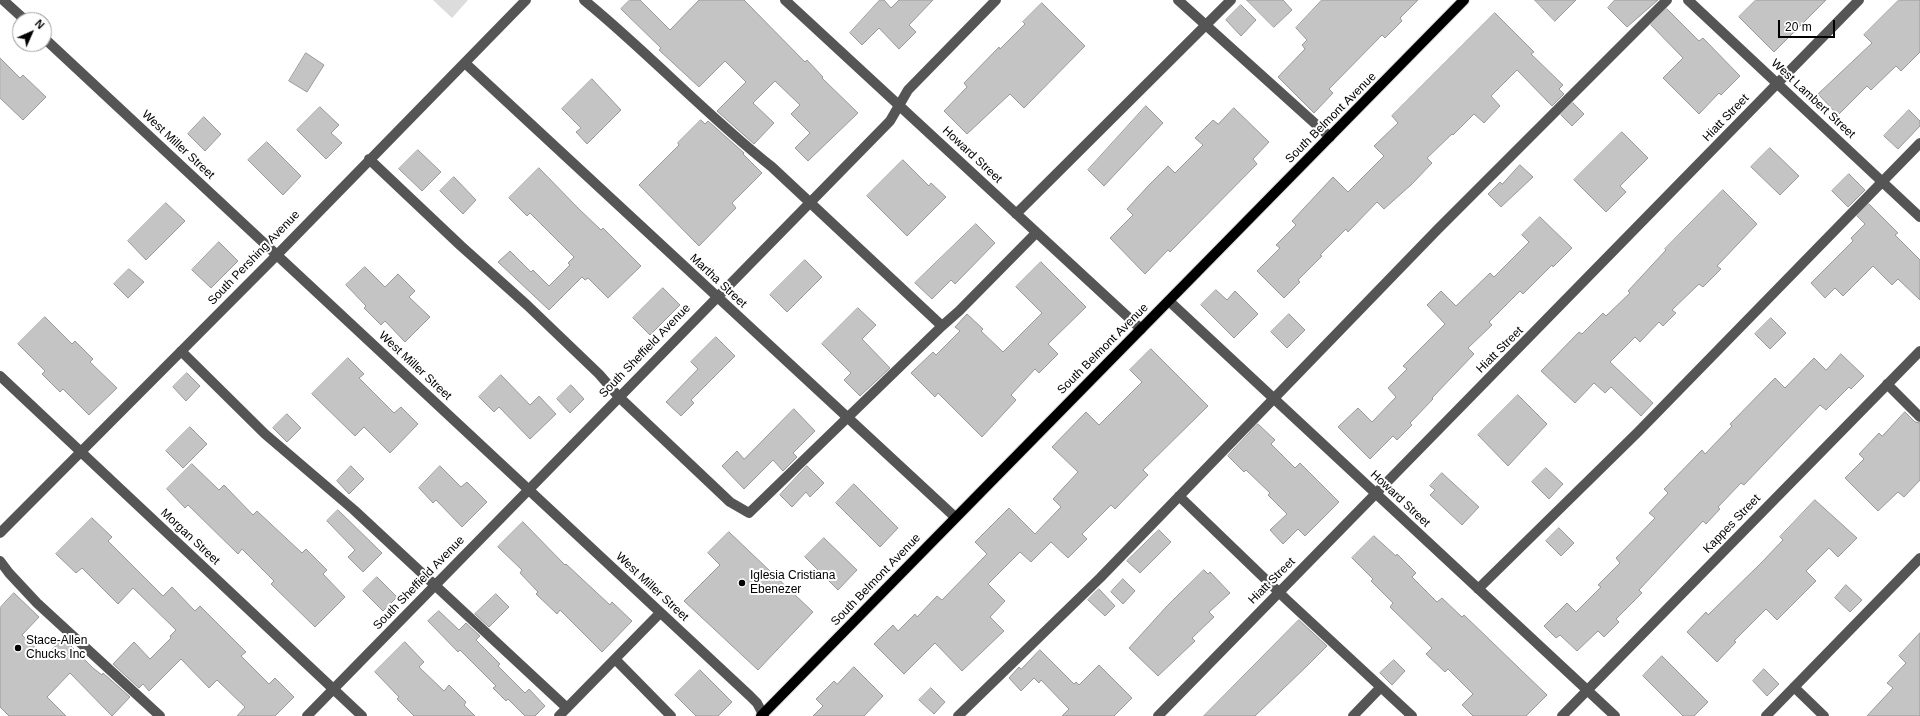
<!DOCTYPE html>
<html>
<head>
<meta charset="utf-8">
<style>
	body { margin:0 }
	#map { position:relative; width:1920px; height:716px; overflow:hidden; background:#fff; font-family:Helvetica,sans-serif }
	canvas { display:block }
	.north { position:absolute; left:12px; top:12px; width:40px; height:40px; box-sizing:border-box; background:#fff; border:1px solid #999; border-radius:50%; rotate:45deg; font-size:11px; font-weight:700; line-height:16px; text-align:center; color:#000 }
	.north::after { content:''; display:block; margin:auto; width:14px; height:18px; background:#000; clip-path:polygon(50% 0,100% 100%,50% 72%,0 100%) }
	.scale { position:absolute; left:1778px; top:20px; width:57px; height:18px; box-sizing:border-box; border:2px solid #000; border-top:0; padding-left:5px; font-size:12px; line-height:14px; white-space:nowrap; color:#000; -webkit-text-stroke:3px #fff; paint-order:stroke }
</style>
</head>
<body>
<div id="map">
<canvas width="1920" height="716"></canvas>
<div class="north">N</div>
<div class="scale">20 m</div>
</div>
<script>
const ctx = document.querySelector('canvas').getContext('2d');
ctx.lineJoin = 'round';
function fill(path, color) {
  ctx.fillStyle = color;
  ctx.fill(path, 'evenodd');
}
function stroke(path, color, width, dash) {
  ctx.strokeStyle = color;
  ctx.lineWidth = width;
  ctx.lineCap = dash ? 'butt' : 'round';
  ctx.setLineDash(dash || []);
  ctx.stroke(path);
}
function label(font, color, halo, rows, align = 'center') {
  ctx.font = font + ' Helvetica,sans-serif';
  ctx.lineWidth = 4;
  ctx.setLineDash([]);
  ctx.textBaseline = 'middle';
  ctx.strokeStyle = halo;
  ctx.fillStyle = color;
  for (const [text, x, y, turn = 0] of rows) {
    ctx.save();
    ctx.translate(x, y);
    ctx.rotate((+turn || 0) * Math.PI / 180);
    ctx.textAlign = isNaN(turn) ? turn : align;
    if (halo) ctx.strokeText(text, 0, 0);
    ctx.fillText(text, 0, 0);
    ctx.restore();
  }
}
const green = new Path2D(`
	M433 0H468L452 18Z`);
const building = new Path2D(`
	M630 0H640L670 30 699 0H744L805 62 807 60 823 77 822 78 858 113 808 161 795 148 810 133 791 114 800 105 775 81 753 103 774 123 754 144 717 111 746 82 725 61 699 87 659 50 661 48 621 9Z
	M880 0H884L891 8 899 0H933L909 25 916 32 899 49 879 28 862 45 850 33Z
	M1247 0H1283L1292 10 1274 27Z
	M1322 0H1418L1400 18 1402 21 1385 38 1382 35 1329 89 1333 93 1314 113 1278 77 1305 49 1302 45 1307 40 1296 28Z
	M1535 0H1576L1555 21Z
	M1615 0H1658L1627 27 1608 8Z
	M1756 0H1826L1774 52 1739 17Z
	M1899 0H1920V52L1901 71 1896 66 1871 90 1867 86 1838 115 1818 94 1872 43 1864 35Z
	M1042 3 1085 46 1024 108 1010 94 967 134 944 111 967 87 964 83 999 47 1000 49 1025 24 1023 22Z
	M1241 5 1256 20 1241 36 1226 20Z
	M1667 9 1699 41 1703 38 1740 76 1721 95 1719 93 1699 114 1663 78 1683 58 1651 25Z
	M1495 13 1534 52 1531 54 1563 85 1559 89 1564 94 1552 106 1517 70 1491 96 1500 106 1484 123 1474 114 1453 135 1452 134 1427 158 1432 163 1412 184 1384 209 1377 202 1348 232 1346 229 1320 255 1322 256 1298 280 1300 282 1284 298 1257 271 1280 248 1276 245 1296 225 1292 221 1333 177 1348 192 1384 156 1374 146 1398 123 1392 116Z
	M306 53 324 65 307 92 289 81Z
	M0 58 20 78 23 75 46 97 23 120 0 98Z
	M592 79 621 110 587 144 576 132 581 128 562 109Z
	M1573 103 1584 114 1572 126 1561 115Z
	M1146 106 1163 123 1104 186 1088 170Z
	M320 107 339 125 331 133 342 143 326 159 297 130Z
	M1234 108 1269 142 1253 159 1257 164 1170 252 1168 250 1145 274 1110 238 1133 215 1127 209 1149 185 1168 166 1175 173 1203 145 1195 138 1213 120 1218 124Z
	M1909 110 1920 121V126L1898 149 1884 136Z
	M204 117 221 134 205 151 188 134Z
	M701 120 705 124 708 121 744 153 743 154 762 173 732 203 736 208 699 246 639 185 679 145 678 143Z
	M1622 132 1648 158 1620 186 1626 192 1606 212 1574 180Z
	M267 142 301 176 283 195 248 160Z
	M1770 148 1799 176 1780 195 1751 167Z
	M418 150 441 172 422 191 399 169Z
	M903 160 929 186 931 183 946 197 907 236 867 196Z
	M1520 165 1533 177 1501 207 1488 194 1500 182 1502 184Z
	M539 168 579 209 601 230 603 228 641 266 608 298 588 278 585 280 582 277 549 310 498 262 510 251 531 272 533 270 549 286 570 265 568 263 574 257 530 213 527 216 509 198Z
	M1849 174 1865 190 1848 207 1832 191Z
	M454 177 476 200 463 214 440 191Z
	M1723 190 1757 224 1717 266 1721 269 1703 287 1699 284 1672 310 1676 313 1663 326 1659 322 1640 342 1635 337 1610 362 1653 403 1641 416 1611 387 1605 393 1594 383 1575 403 1541 371 1579 332 1582 334 1603 313 1606 316 1630 293 1628 291 1666 250 1665 249Z
	M166 203 185 221 146 260 128 241Z
	M1869 204 1898 233 1895 235 1920 260V300L1898 279 1892 285 1873 266 1843 296 1835 288 1825 298 1811 283 1853 241 1851 238 1865 224 1857 216Z
	M1540 217 1572 248 1553 267 1552 265 1523 294 1520 291 1489 322 1492 325 1468 348 1474 354 1432 398 1433 399 1410 423 1412 425 1397 440 1393 436 1370 459 1338 427 1358 408 1372 422 1396 397 1388 388 1407 369 1403 366 1445 324 1427 305 1441 291 1456 306 1490 273 1494 277 1529 242 1522 235Z
	M976 224 995 243 955 284 951 280 932 299 915 283Z
	M219 242 238 261 211 288 192 270Z
	M805 260 822 277 787 312 770 295Z
	M1041 262 1086 307 1048 344 1058 354 1039 373 1035 369 1011 395 1016 400 982 437 938 393 935 397 911 373 933 352 936 355 960 331 955 327 967 314 983 329 981 331 1003 352 1042 313 1016 287Z
	M365 267 385 287 398 274 415 291 409 297 430 317 405 342 385 321 381 325 364 308 366 306 346 285Z
	M129 269 144 282 128 298 114 284Z
	M663 288 680 305 650 335 633 318Z
	M1216 290 1227 300 1235 291 1258 314 1234 338 1201 305Z
	M858 308 876 325 862 339 890 368 860 396 844 380 851 373 822 344Z
	M1289 314 1305 330 1287 348 1271 332Z
	M45 317 72 344 75 341 93 359 90 362 117 388 89 415 63 389 60 392 42 374 45 371 18 344Z
	M1771 318 1786 333 1770 349 1755 334Z
	M716 337 735 356 691 400 694 403 681 416 666 402 698 369 691 362Z
	M1151 349 1208 406 1143 470 1148 475 1115 509 1111 505 1082 534 1087 539 1068 558 1051 542 1031 562 1020 552 988 584 1005 601 990 617 1004 631 962 671 935 643 904 674 874 644 893 625 898 631 915 614 917 617 937 596 942 600 987 554 975 542 1009 508 1035 534 1061 507 1053 499 1078 472 1052 447 1086 412 1099 425 1142 382 1130 370Z
	M1841 354 1864 376 1851 389 1849 387 1826 410 1820 405 1744 485 1741 483 1718 507 1720 509 1706 524 1703 521 1639 590 1642 593 1616 619 1619 622 1604 637 1598 631 1577 651 1560 635 1556 638 1544 626 1567 603 1576 612 1601 587 1598 585 1620 563 1616 558 1655 518 1649 513 1668 493 1664 489 1702 450 1705 454 1732 426 1730 424 1775 378 1785 388 1814 358 1826 370Z
	M348 358 364 374 359 378 394 413 401 407 418 424 390 453 364 427 355 436 312 394Z
	M187 373 200 386 186 401 173 387Z
	M501 375 530 405 539 396 556 414 530 439 499 407 494 412 479 397Z
	M571 385 584 399 570 413 557 399Z
	M1518 395 1547 424 1508 466 1478 435Z
	M794 409 815 431 793 453 797 457 783 471 773 460 744 489 722 466 737 451 744 459Z
	M1905 412 1915 422 1920 423V480L1904 497 1898 492 1878 511 1845 478 1864 459 1859 454 1879 433 1882 436Z
	M287 414 301 428 287 442 273 428Z
	M1258 424 1275 440 1271 444 1295 468 1300 463 1339 502 1305 536 1298 529 1283 544 1270 530 1287 514 1268 495 1270 493 1246 470 1244 472 1228 456Z
	M190 427 207 444 183 468 166 451Z
	M192 464 219 490 224 485 253 515 257 511 302 553 306 549 327 570 323 574 345 597 315 627 271 584 274 581 242 549 238 554 188 505 185 508 167 489Z
	M351 466 364 479 349 494 337 481Z
	M440 466 461 487 467 482 487 502 462 527 436 500 433 503 419 488Z
	M807 466 824 483 810 497 806 492 792 507 780 495Z
	M1546 468 1563 484 1549 499 1532 482Z
	M1442 473 1479 507 1462 525 1430 495 1435 490 1430 486Z
	M854 484 898 528 880 547 836 503Z
	M1815 500 1857 538 1838 557 1829 548 1806 571 1816 581 1777 620 1766 609 1734 641 1736 642 1717 662 1687 632 1706 612 1708 615 1761 563 1783 540 1780 537Z
	M338 510 382 553 363 572 348 557 355 550 327 521Z
	M92 518 112 537 108 541 163 596 172 587 195 611 200 606 246 652 241 656 269 684 275 678 294 697 275 716H237L245 707 217 680 209 688 181 659 149 691 143 684 139 688 113 664 134 642 150 659 171 638 170 636 176 630 133 588 118 604 82 568 76 573 56 554Z
	M523 522 565 565 566 564 610 605 612 602 632 621 602 652 560 610 557 614 536 594 538 592 520 573 522 570 498 547Z
	M1559 528 1574 543 1561 556 1546 541Z
	M1159 530 1171 542 1140 573 1127 561Z
	M729 532 813 612 758 670 684 601 720 565 708 553Z
	M1374 536 1396 556 1397 554 1416 573 1412 577 1437 602 1442 598 1462 617 1464 615 1547 695 1526 716H1473L1462 705 1473 694 1448 669 1445 672 1426 654 1432 648 1390 607 1393 603 1371 581 1373 579 1352 558Z
	M824 538 857 570 838 590 805 557Z
	M1204 570 1208 574 1210 572 1230 593 1209 612 1214 617 1192 638 1195 641 1158 676 1129 648 1167 606Z
	M377 577 397 597 383 611 363 591Z
	M1123 579 1135 591 1123 604 1111 592Z
	M1846 585 1862 600 1850 612 1835 598Z
	M1099 589 1115 606 1105 616 1088 600Z
	M14 593 39 617 22 635 45 657 63 638 93 668 102 675 103 673 130 697 112 716 70 673 47 697 66 716H9L0 707V608Z
	M496 594 509 607 489 627 475 614Z
	M439 611 459 630 466 623 480 636 476 640 500 664 498 666 525 693 529 689 545 706 535 716H525L508 699 506 701 493 688 496 686 460 650 458 652 428 621Z
	M1299 620 1327 646 1309 664 1255 716H1204Z
	M1920 633V716H1867L1893 688 1887 683 1906 663 1899 656Z
	M405 642 424 662 419 667 444 691 449 685 466 702 464 705 475 716H414L397 699 399 697 375 672Z
	M1040 650 1074 684 1076 682 1079 685 1099 665 1132 698 1114 716H1062L1069 709 1041 680 1039 683 1034 678 1021 691 1009 678 1019 667 1021 669Z
	M1662 656 1708 702 1694 716H1683L1643 676Z
	M1394 660 1405 671 1392 685 1380 673Z
	M854 667 883 696 864 716H813L823 706 816 699 834 681 837 684Z
	M1764 669 1779 684 1767 696 1753 681Z
	M700 670 732 702 718 716H696L675 695Z
	M931 688 945 702 934 714 919 700Z`);
const minor = new Path2D(`
	M3 0 25 20
	M584 0C649 53 706 115 772 167L942 326
	M785 0 1141 329
	M1178 0 1330 137
	M1688 0 1920 217
	M44 38 750 696 757 703 764 716
	M465 63 955 517
	M369 159 461 246 527 305 599 374 619 397 730 502 749 513 942 326 959 311 1036 233
	M1016 214 1231 0
	M1169 301 1615 716
	M181 351 265 434 354 510 567 708
	M0 376 362 716
	M1887 384 1920 417
	M1179 496 1288 601 1412 716
	M0 533 271 261 526 0
	M0 561 9 573 37 603 160 716
	M1478 589 1638 432 1920 143
	M615 659 671 716
	M1794 687 1824 716
	M307 716 890 121 908 90 996 0
	M559 716 660 613
	M958 716 1100 578 1437 230 1667 0
	M1158 716 1859 0
	M1353 716 1381 687
	M1562 716 1920 351
	M1766 716 1920 558`);
const major = new Path2D(`
	M761 716 1464 0`);
const markers = [
	[742,583,4,"#000"],
	[18,648,4,"#000"]
];
const streetNames = [
	["West Lambert Street",1813,99,43],
	["South Belmont Avenue",1331,118,-45],
	["Hiatt Street",1726,118,-46],
	["West Miller Street",178,145,43],
	["Howard Street",972,155,43],
	["South Pershing Avenue",254,258,-46],
	["Martha Street",718,281,43],
	["South Belmont Avenue",1103,349,-45],
	["Hiatt Street",1500,350,-45],
	["South Sheffield Avenue",645,351,-46],
	["West Miller Street",415,366,43],
	["Howard Street",1400,499,43],
	["Kappes Street",1732,524,-46],
	["Morgan Street",190,537,43],
	["South Belmont Avenue",876,580,-46],
	["Hiatt Street",1272,581,-45],
	["South Sheffield Avenue",419,583,-46],
	["West Miller Street",652,587,43]
];
const poiNames = [
	["Iglesia Cristiana",750,576],
	["Ebenezer",750,590],
	["Stace-Allen",26,641],
	["Chucks Inc",26,655]
];
fill(green, '#dcdcdc');
fill(building, '#c4c4c4');
stroke(building, '#999', 1);
stroke(major, '#dbdbdb', 12);
stroke(minor, '#555', 10);
stroke(major, '#000', 10);
for (const [x, y, r, color] of markers) {
  const dot = new Path2D();
  dot.arc(x, y, r, 0, 2 * Math.PI);
  ctx.fillStyle = color;
  ctx.fill(dot);
  stroke(dot, '#fff', 1.5);
}
label('12px', '#000', '#fff', streetNames);
label('12px', '#000', '#fff', poiNames, 'left');
</script>
</body>
</html>
